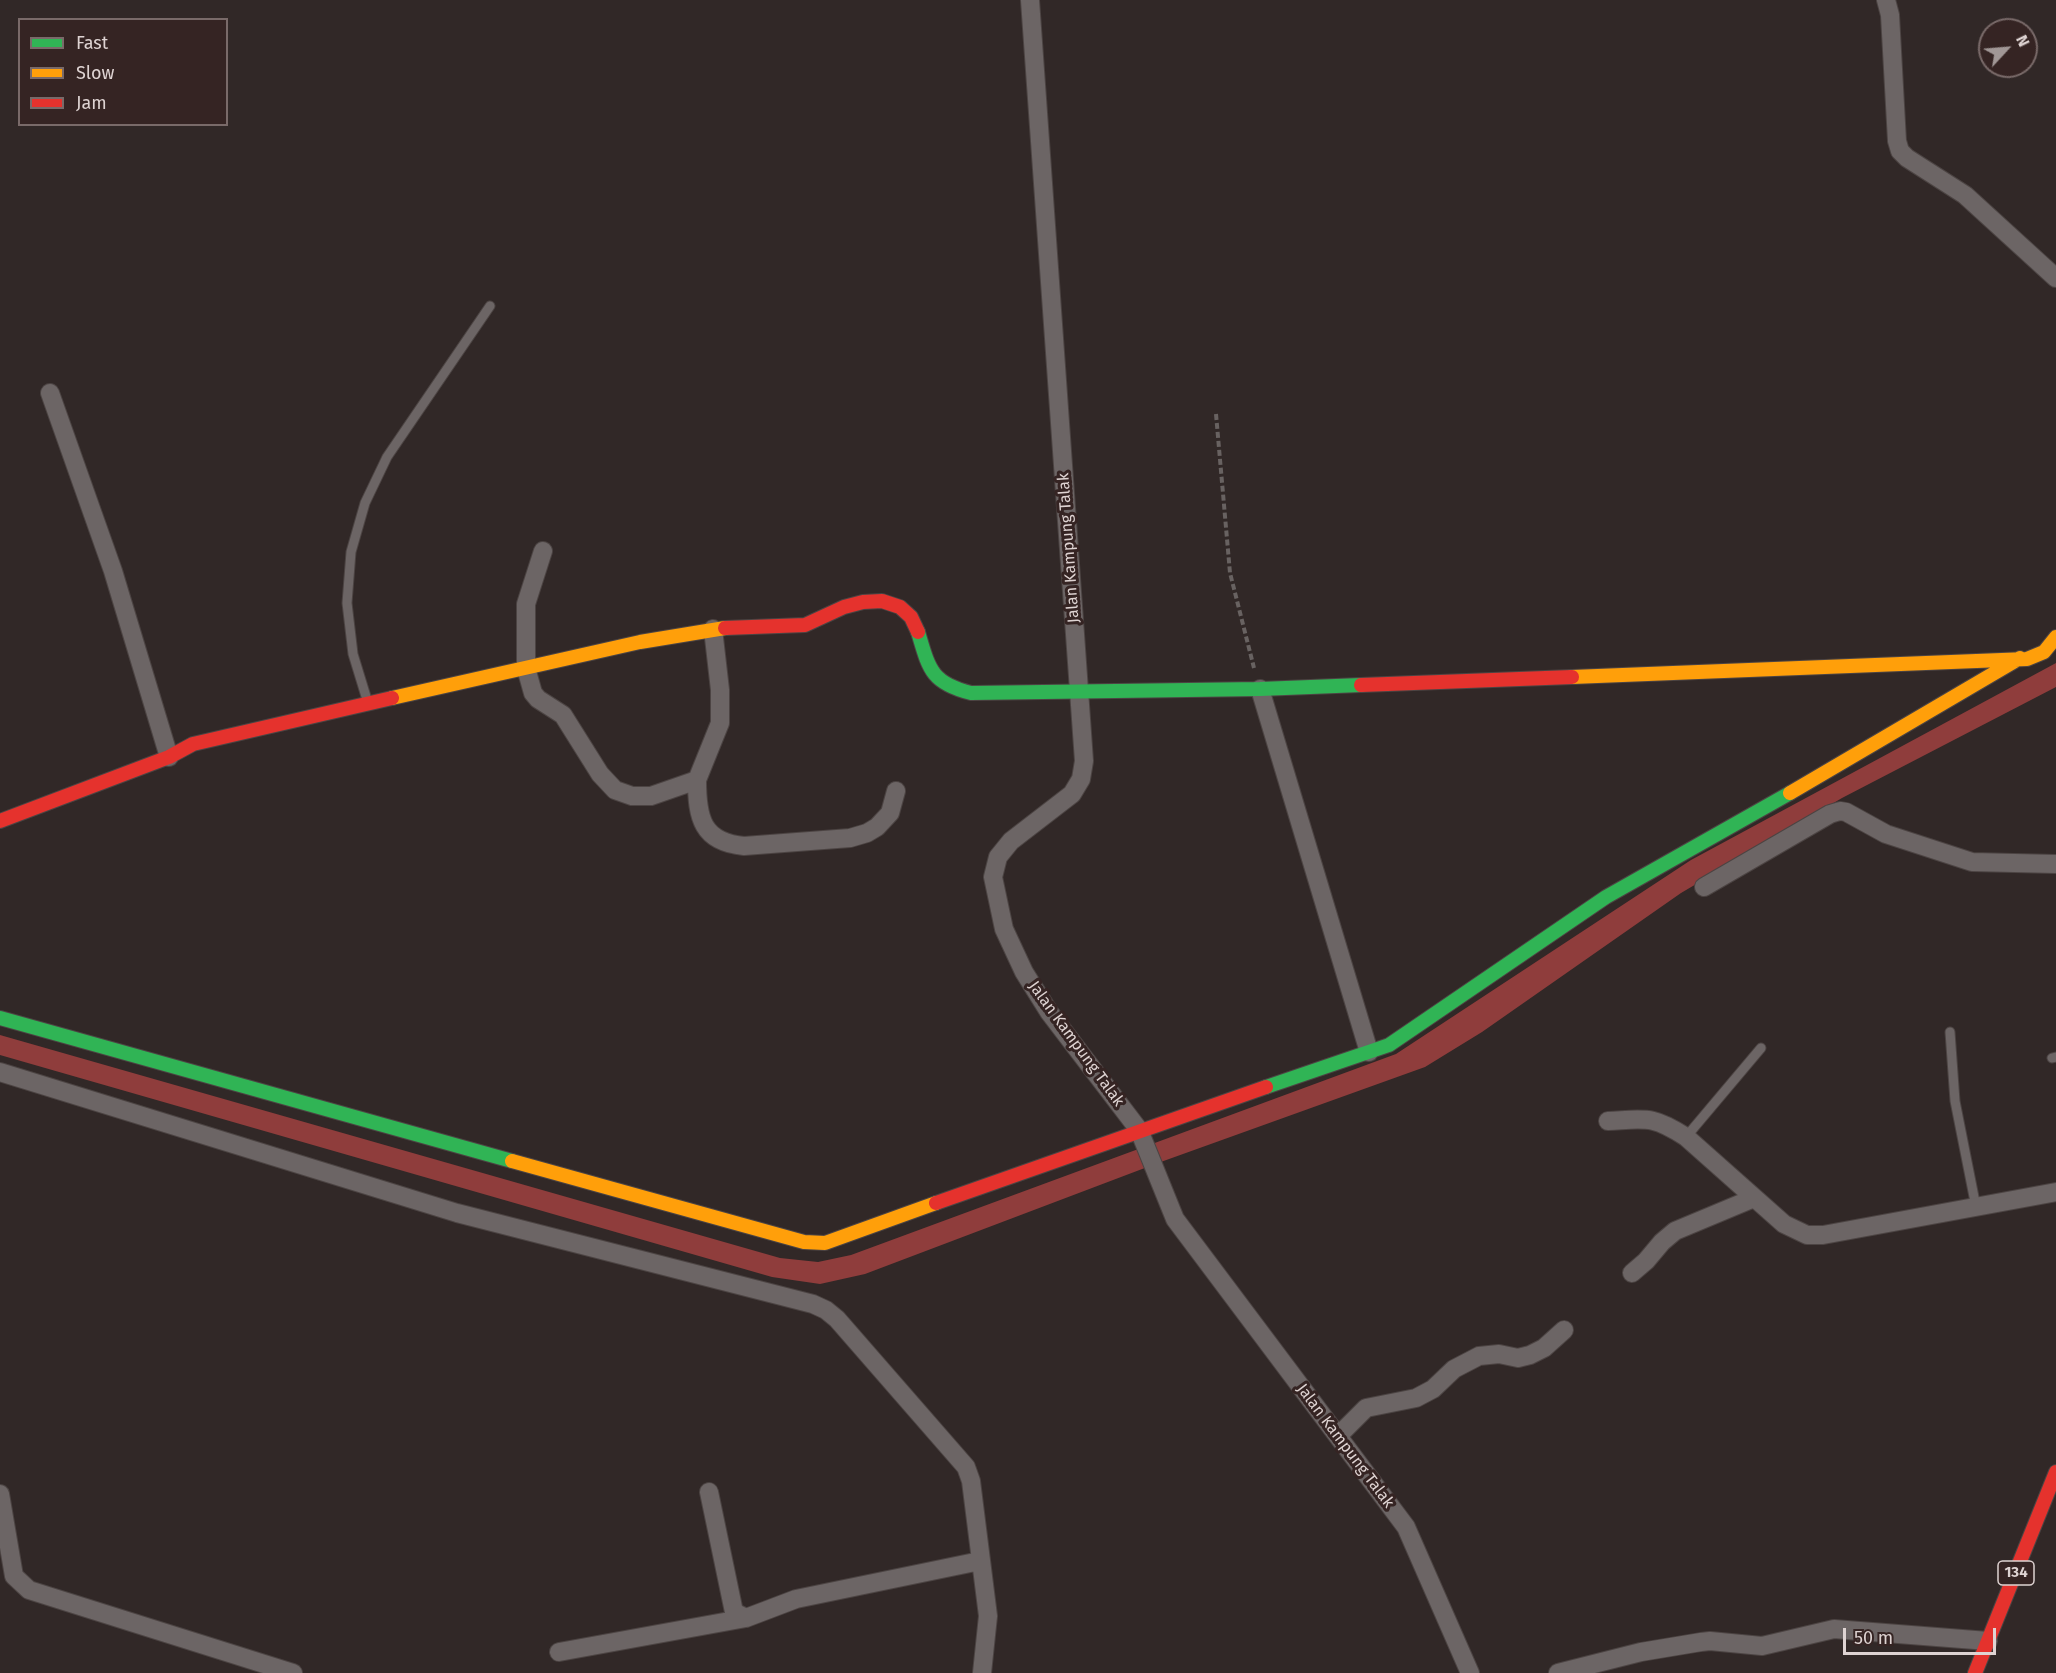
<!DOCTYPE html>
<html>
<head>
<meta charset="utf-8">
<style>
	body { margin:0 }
	#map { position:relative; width:2056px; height:1673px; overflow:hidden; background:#312827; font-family:"Fira Sans",sans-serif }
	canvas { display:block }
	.legend { position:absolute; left:18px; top:18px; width:210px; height:108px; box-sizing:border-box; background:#352423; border:2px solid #796a69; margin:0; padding:8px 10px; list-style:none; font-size:18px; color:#ded3d2 }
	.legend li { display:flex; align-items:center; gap:12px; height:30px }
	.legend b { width:30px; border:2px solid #796a69 }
	.north { position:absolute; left:1978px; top:18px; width:60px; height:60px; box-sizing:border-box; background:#352423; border:2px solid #796a69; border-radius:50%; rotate:64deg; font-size:16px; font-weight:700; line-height:24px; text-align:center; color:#ded3d2 }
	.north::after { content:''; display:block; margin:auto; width:21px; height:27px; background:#a19796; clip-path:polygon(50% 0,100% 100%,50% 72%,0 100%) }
	.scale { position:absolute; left:1843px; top:1628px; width:153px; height:27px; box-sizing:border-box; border:3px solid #ded3d2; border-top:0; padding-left:8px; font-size:18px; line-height:21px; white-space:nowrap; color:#ded3d2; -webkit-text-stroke:4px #352423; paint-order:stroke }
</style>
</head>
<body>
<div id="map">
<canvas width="2056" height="1673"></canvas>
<ul class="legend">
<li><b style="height:8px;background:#30b455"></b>Fast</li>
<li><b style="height:8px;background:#ff9f0a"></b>Slow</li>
<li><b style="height:8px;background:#e5322d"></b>Jam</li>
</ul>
<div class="north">N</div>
<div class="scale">50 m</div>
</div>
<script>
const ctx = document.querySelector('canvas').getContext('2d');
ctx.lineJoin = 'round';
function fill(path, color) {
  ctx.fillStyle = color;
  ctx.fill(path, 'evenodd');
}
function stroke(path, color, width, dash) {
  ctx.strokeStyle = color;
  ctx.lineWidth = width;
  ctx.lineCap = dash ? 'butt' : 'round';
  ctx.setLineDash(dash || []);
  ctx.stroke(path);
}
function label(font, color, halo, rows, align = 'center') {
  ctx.font = font + ' "Fira Sans",sans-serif';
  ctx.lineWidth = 6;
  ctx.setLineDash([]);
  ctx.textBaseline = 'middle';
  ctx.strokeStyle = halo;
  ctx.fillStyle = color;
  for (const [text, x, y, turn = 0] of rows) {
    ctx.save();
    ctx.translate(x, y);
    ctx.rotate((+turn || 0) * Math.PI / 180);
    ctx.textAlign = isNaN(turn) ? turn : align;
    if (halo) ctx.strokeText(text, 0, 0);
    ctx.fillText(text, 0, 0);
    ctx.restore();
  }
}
const water = new Path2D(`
	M2056 663V687L1842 798 1681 893 1482 1032 1425 1067 1158 1163 865 1274 820 1284 772 1277 0 1055V1035L780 1258 818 1262 851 1255 1396 1054 1691 860Z`);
const path = new Path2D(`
	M1216 414 1230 573 1254 668`);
const lane = new Path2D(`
	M368 703 353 654 347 603 351 552 365 503 387 457 490 306
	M1950 1032 1955 1101 1976 1207
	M2052 1058 2056 1057
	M1686 1137 1761 1048`);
const street = new Path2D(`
	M1030 0 1084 761 1081 779 1072 794 1011 841 998 857 993 877 1004 929 1024 972 1049 1012 1139 1130 1175 1219 1406 1527 1470 1673
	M1886 0 1890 15 1897 141 1900 151 1907 158 1965 195 2056 278
	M50 393 113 571 169 757
	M543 551 526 604V668L533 693 538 699 563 715 600 774 615 790 632 796H651L697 780 720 723V690L713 629
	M1260 689 1369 1052
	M697 780C697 818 702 842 744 846L850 838 867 833 877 827 890 813 896 791
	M1704 887 1830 814 1840 811 1846 812 1886 834 1972 862 2056 864
	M0 1072 457 1213 813 1304 826 1310 837 1319 966 1467 971 1481 988 1616 982 1673
	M1608 1121C1646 1119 1652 1115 1686 1137L1784 1224 1807 1235H1823L2056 1192
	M1632 1273 1646 1261 1662 1242 1675 1231 1754 1198
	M1338 1436 1366 1408 1416 1398 1433 1389 1454 1369 1479 1356 1499 1354 1518 1358 1530 1355 1544 1348 1564 1330
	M709 1492 734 1612 746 1618
	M0 1494 14 1576 29 1590 293 1673
	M559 1652 746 1618 796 1599 980 1561
	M1558 1673 1641 1652 1701 1642 1710 1641 1762 1646 1834 1629 1988 1641`);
const fast = new Path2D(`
	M918 632C929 669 931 683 971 693L1260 689 1361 685
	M0 1018 512 1161
	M1266 1087 1389 1045 1606 897 1790 793`);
const slow = new Path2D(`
	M1572 677 2027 659 2044 652 2056 637
	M392 698 640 642 725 628
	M1790 793 2020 658
	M512 1161 804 1242 825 1243 936 1203`);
const jam = new Path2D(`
	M725 628 805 625 844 607 863 602 882 601 900 607 911 617 918 632
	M1361 685 1572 677
	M0 821 169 757 193 744 392 698
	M936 1203 1266 1087
	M1975 1673 2056 1472`);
const shields = [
	[2016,1573,36]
];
const shieldNames = [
	["134",2016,1573]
];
const streetNames = [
	["Jalan Kampung Talak",1069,548,-94],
	["Jalan Kampung Talak",1076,1044,54],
	["Jalan Kampung Talak",1345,1446,53]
];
fill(water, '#8f3d3c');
stroke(lane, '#4c4443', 11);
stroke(street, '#4c4443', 20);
stroke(fast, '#4c4443', 16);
stroke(slow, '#4c4443', 16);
stroke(jam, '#4c4443', 16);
stroke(path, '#686261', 4, [6, 3]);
stroke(lane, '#6c6565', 9);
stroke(street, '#6c6565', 18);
stroke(fast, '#30b455', 14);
stroke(slow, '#ff9f0a', 14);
stroke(jam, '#e5322d', 14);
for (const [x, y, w] of shields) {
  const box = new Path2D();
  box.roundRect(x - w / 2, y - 12, w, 24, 4.5);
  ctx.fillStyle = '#352423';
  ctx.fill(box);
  stroke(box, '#ded3d2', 1.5);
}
label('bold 15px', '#ded3d2', null, shieldNames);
label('16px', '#ded3d2', '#352423', streetNames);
</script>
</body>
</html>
